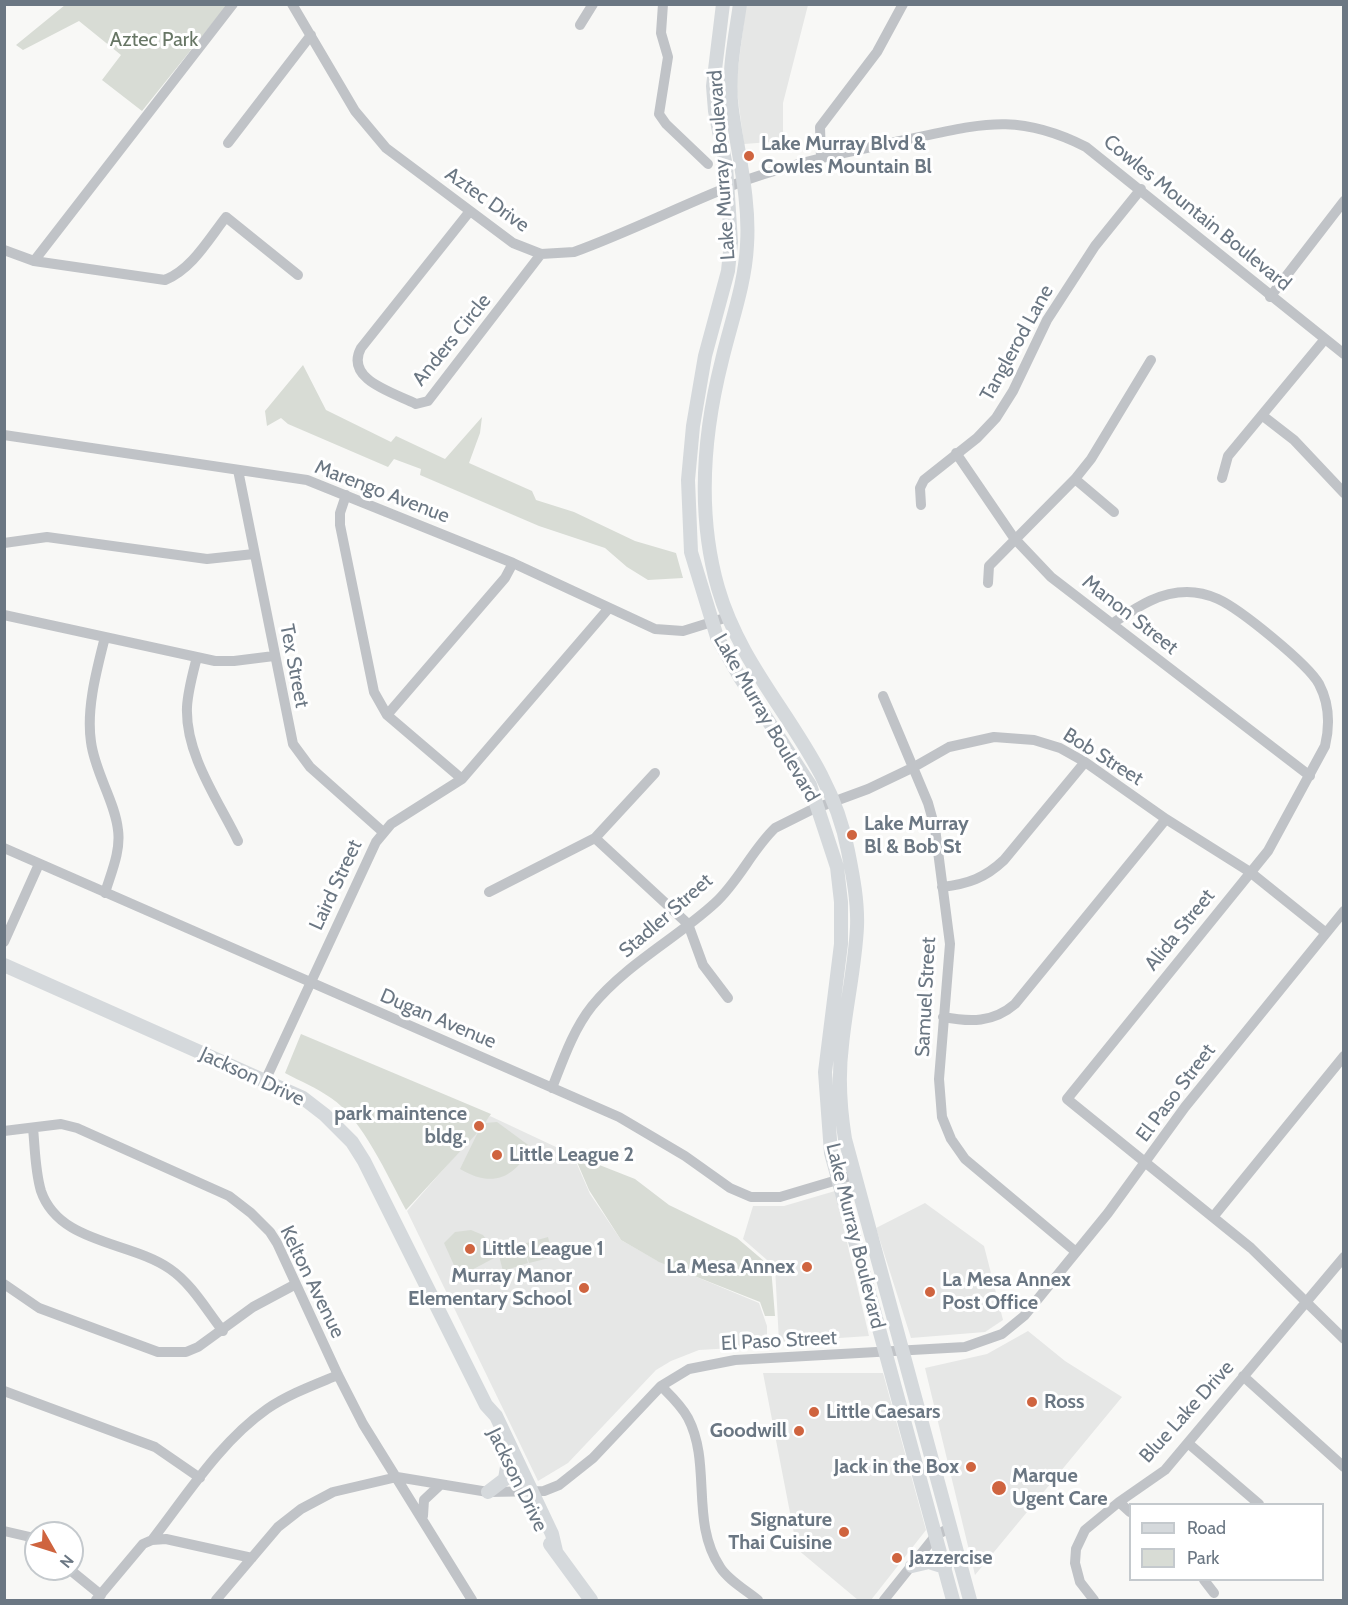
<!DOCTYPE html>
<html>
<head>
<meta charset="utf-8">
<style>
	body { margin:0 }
	#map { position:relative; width:1348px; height:1605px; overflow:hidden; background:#f8f8f6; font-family:Cabin,sans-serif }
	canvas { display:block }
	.frame { position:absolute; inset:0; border:6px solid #6b7783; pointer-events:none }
	.legend { position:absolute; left:1129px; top:1503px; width:195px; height:78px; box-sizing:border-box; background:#fff; border:2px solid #c4c9cd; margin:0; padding:8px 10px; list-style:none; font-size:18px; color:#6b7783 }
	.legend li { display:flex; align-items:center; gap:12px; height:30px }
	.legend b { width:30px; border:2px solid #c4c9cd }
	.north { position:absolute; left:24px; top:1521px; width:60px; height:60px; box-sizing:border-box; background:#fff; border:2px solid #c4c9cd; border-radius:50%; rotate:129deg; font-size:16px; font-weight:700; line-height:24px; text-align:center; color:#6b7783 }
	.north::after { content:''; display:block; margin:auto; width:21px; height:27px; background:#cf643f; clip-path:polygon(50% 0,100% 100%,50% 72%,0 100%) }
</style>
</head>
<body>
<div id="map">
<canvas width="1348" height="1605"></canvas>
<div class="frame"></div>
<ul class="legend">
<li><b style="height:8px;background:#d5d9dc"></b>Road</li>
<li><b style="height:16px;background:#d8dcd5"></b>Park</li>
</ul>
<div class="north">N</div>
</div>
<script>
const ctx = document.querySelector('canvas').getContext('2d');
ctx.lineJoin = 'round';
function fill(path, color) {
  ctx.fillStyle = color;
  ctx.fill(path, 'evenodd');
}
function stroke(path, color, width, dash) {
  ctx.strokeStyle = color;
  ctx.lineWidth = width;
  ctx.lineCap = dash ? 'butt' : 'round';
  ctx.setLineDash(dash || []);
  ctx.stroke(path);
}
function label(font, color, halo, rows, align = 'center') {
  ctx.font = font + ' Cabin,sans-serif';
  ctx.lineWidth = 6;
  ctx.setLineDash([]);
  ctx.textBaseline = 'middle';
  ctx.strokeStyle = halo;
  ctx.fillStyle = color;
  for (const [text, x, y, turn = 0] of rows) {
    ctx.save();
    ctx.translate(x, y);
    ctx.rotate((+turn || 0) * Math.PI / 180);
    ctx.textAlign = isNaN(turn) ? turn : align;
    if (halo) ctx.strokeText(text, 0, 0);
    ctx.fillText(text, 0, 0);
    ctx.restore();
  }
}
const built = new Path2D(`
	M746 5H808L783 103V141L744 144 736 84Z
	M490 1116 573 1155 590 1194 621 1240 656 1260 759 1303 767 1326V1335L750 1347 699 1350 671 1361 656 1370 568 1463 538 1481 407 1211Z
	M835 1191 869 1336 779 1342 775 1267 743 1239 753 1206H784Z
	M925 1203 984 1246 1003 1320 985 1332 911 1338 876 1228Z
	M1028 1331 1065 1361 1122 1397 975 1575 925 1368 987 1354Z
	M763 1373H883L926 1530 871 1600H858L797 1549Z`);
const green = new Path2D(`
	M65 5H227L142 111 102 80 121 55 79 21 23 50 16 45Z
	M303 365 326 410 391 442 396 436 445 459 482 417 480 433 469 463 532 491 536 500 574 512 635 541 676 553 683 578 648 580 627 567 605 548 539 526 420 475 421 469 394 459 388 467 288 424 281 418 267 426 265 411Z
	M301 1034 491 1114 485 1123 497 1122 531 1147C514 1179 492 1188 460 1169L478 1132 406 1210C388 1177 362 1118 331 1098 317 1088 300 1081 285 1073Z
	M574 1155 635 1179 669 1205 737 1238 771 1267 775 1316H765L760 1302 659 1262 621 1240 589 1190Z
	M471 1230 483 1235 498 1256 464 1274 457 1272 444 1243 455 1232Z
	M548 1237 553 1257 529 1263 523 1244Z
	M522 1244 528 1263 503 1271 498 1252Z`);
const minor = new Path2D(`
	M292 4 355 111 386 148 513 243 541 254 574 252C632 231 688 202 746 180 798 162 851 151 905 140 979 125 1015 111 1086 147L1344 354
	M663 4 661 33 668 57 659 114 666 124 708 164
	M580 25 593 4
	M228 143 311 35
	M821 157 820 127 877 52 903 4
	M470 211 361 348C344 380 395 393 416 404L428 401 541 254
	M4 250 34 261 165 280C192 269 208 240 226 217L298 275
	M34 261 233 4
	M1270 297 1344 201
	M1263 416 1294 440 1344 493
	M4 435 307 480 513 563 655 629 683 631 728 617
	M956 453 1014 538 1051 577 1310 776
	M238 470 293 744 310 767 383 832
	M1222 478 1228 456 1325 339
	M1075 479 1114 512
	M346 495 340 513V525L374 692 387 715 462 779
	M921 505 920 488 924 480 977 438 996 418 1013 391 1047 320 1095 246 1141 189
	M4 543 47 537 207 559 254 554
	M988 583 989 566 1075 479 1091 459 1151 360
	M4 615 215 661H234L274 656
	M1113 623C1136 608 1158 592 1187 592 1197 592 1209 595 1218 599 1240 609 1308 664 1319 684 1329 703 1330 725 1325 746L1268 851 1067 1099 1251 1248 1344 1339
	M197 657C193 673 188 690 187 707 185 754 218 800 238 841
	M883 696 928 803 935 828 950 944 939 1079 942 1117 951 1139 965 1159 1076 1252
	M387 715 505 578 513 563
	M595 838 688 924 703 965 728 998
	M4 848 619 1117 685 1156 730 1188 751 1197H780L854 1175
	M942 887C968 884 985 878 1004 860L1085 762
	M489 892 595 838 655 773
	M105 893C111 873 121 851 118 830 115 801 95 773 91 742 86 708 97 669 105 637
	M4 942 39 864
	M943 1017C970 1022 993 1023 1015 1004L1166 819
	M265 1081 376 842 391 824 462 779 609 608
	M552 1088C563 1060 573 1030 592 1006 625 965 677 938 715 903 739 881 752 850 775 828L811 810 868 789 914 767 949 747 994 737 1034 740 1060 748 1085 762 1166 819 1250 872 1326 933
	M33 1128C35 1148 35 1171 41 1191 59 1244 130 1241 170 1269 192 1284 207 1311 223 1331
	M4 1131 61 1124 77 1128 229 1196 251 1213 270 1232 277 1243 338 1375 363 1424 472 1600
	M1213 1217 1344 1056
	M4 1284 39 1308 158 1352H186L198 1347 253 1307 296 1284
	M1243 1376 1344 1467
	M661 1386C671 1396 681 1405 688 1418 712 1464 690 1522 720 1567 728 1580 746 1590 758 1600
	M4 1391 155 1447 200 1478
	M1189 1444 1259 1504
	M1119 1502 1130 1512
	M423 1516 424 1500 440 1485
	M4 1531 30 1537 36 1541
	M152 1540 166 1539 252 1558
	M69 1569 101 1595
	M1204 1580 1214 1593
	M96 1600 143 1544 152 1540C187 1495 220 1442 267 1409 289 1394 314 1385 338 1375
	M216 1600 278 1527 301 1509 333 1492 397 1477 488 1492 544 1491 559 1485 593 1458 661 1386 689 1369 735 1360 965 1347 1002 1334 1024 1316 1108 1213 1185 1107 1344 911
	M884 1600 936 1535 950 1528
	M1094 1600 1080 1582 1075 1563 1076 1549 1085 1530 1119 1502 1165 1470 1344 1257`);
const major = new Path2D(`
	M723 4 713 86 715 111 726 166 731 242 728 271 705 356 693 426 688 480 691 552 717 637 741 679 810 785 837 867 841 902V944L825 1072 831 1153 953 1600
	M740 4C735 39 727 76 732 110 738 155 750 199 747 245 745 285 731 322 722 360 703 435 697 514 718 588 746 686 829 747 848 851 853 876 858 902 857 927 855 967 846 1005 842 1045 838 1076 840 1108 845 1139L970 1600
	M4 965 303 1098 325 1115 352 1142 364 1161 486 1405 496 1416 552 1534 556 1551
	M488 1492 505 1479 508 1461
	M550 1544 591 1600
	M912 1566 929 1562 945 1567`);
const markers = [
	[749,156,6,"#cf643f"],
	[852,835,6,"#cf643f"],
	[479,1126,6,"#cf643f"],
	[497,1155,6,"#cf643f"],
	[470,1249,6,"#cf643f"],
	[807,1267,6,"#cf643f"],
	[584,1288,6,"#cf643f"],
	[930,1292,6,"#cf643f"],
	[1032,1402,6,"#cf643f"],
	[814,1412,6,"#cf643f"],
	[799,1431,6,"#cf643f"],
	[971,1467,6,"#cf643f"],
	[999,1488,8,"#cf643f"],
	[844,1532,6,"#cf643f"],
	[897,1558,6,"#cf643f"]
];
const parkNames = [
	["Aztec Park",154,40]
];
const poiNames = [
	["Lake Murray Blvd &",761,144],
	["Cowles Mountain Bl",761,167],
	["Lake Murray",864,824],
	["Bl & Bob St",864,847],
	["park maintence",467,1114,"right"],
	["bldg.",467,1137,"right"],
	["Little League 2",509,1155],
	["Little League 1",482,1249],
	["La Mesa Annex",795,1267,"right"],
	["Murray Manor",572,1276,"right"],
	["Elementary School",572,1299,"right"],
	["La Mesa Annex",942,1280],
	["Post Office",942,1303],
	["Ross",1044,1402],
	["Little Caesars",826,1412],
	["Goodwill",787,1431,"right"],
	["Jack in the Box",959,1467,"right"],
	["Marque",1012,1476],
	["Ugent Care",1012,1499],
	["Signature",832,1520,"right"],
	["Thai Cuisine",832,1543,"right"],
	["Jazzercise",909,1558]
];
const streetNames = [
	["Lake Murray Boulevard",722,165,-94],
	["Aztec Drive",487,200,35],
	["Cowles Mountain Boulevard",1197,213,39],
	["Anders Circle",452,340,-51],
	["Tanglerod Lane",1017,343,-61],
	["Marengo Avenue",382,492,21],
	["Manon Street",1130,615,38],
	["Tex Street",294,666,79],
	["Lake Murray Boulevard",766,718,60],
	["Bob Street",1103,757,32],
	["Laird Street",336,885,-65],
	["Stadler Street",666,916,-41],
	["Alida Street",1180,930,-51],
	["Samuel Street",926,997,-87],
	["Dugan Avenue",438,1019,23],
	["Jackson Drive",252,1077,25],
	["El Paso Street",1176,1093,-53],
	["Lake Murray Boulevard",855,1236,76],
	["Kelton Avenue",312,1282,64],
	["El Paso Street",779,1341,-3],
	["Blue Lake Drive",1187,1412,-48],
	["Jackson Drive",517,1480,64]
];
fill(built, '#e6e7e6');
fill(green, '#d8dcd5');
stroke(minor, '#c0c3c7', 10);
stroke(major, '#d5d9dc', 14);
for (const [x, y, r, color] of markers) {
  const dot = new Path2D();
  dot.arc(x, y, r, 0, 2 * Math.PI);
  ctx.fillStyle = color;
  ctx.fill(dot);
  stroke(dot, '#fff', 2);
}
label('20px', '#677665', '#fff', parkNames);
label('bold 20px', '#6b7783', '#fff', poiNames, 'left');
label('20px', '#6b7783', '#fff', streetNames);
</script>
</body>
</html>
